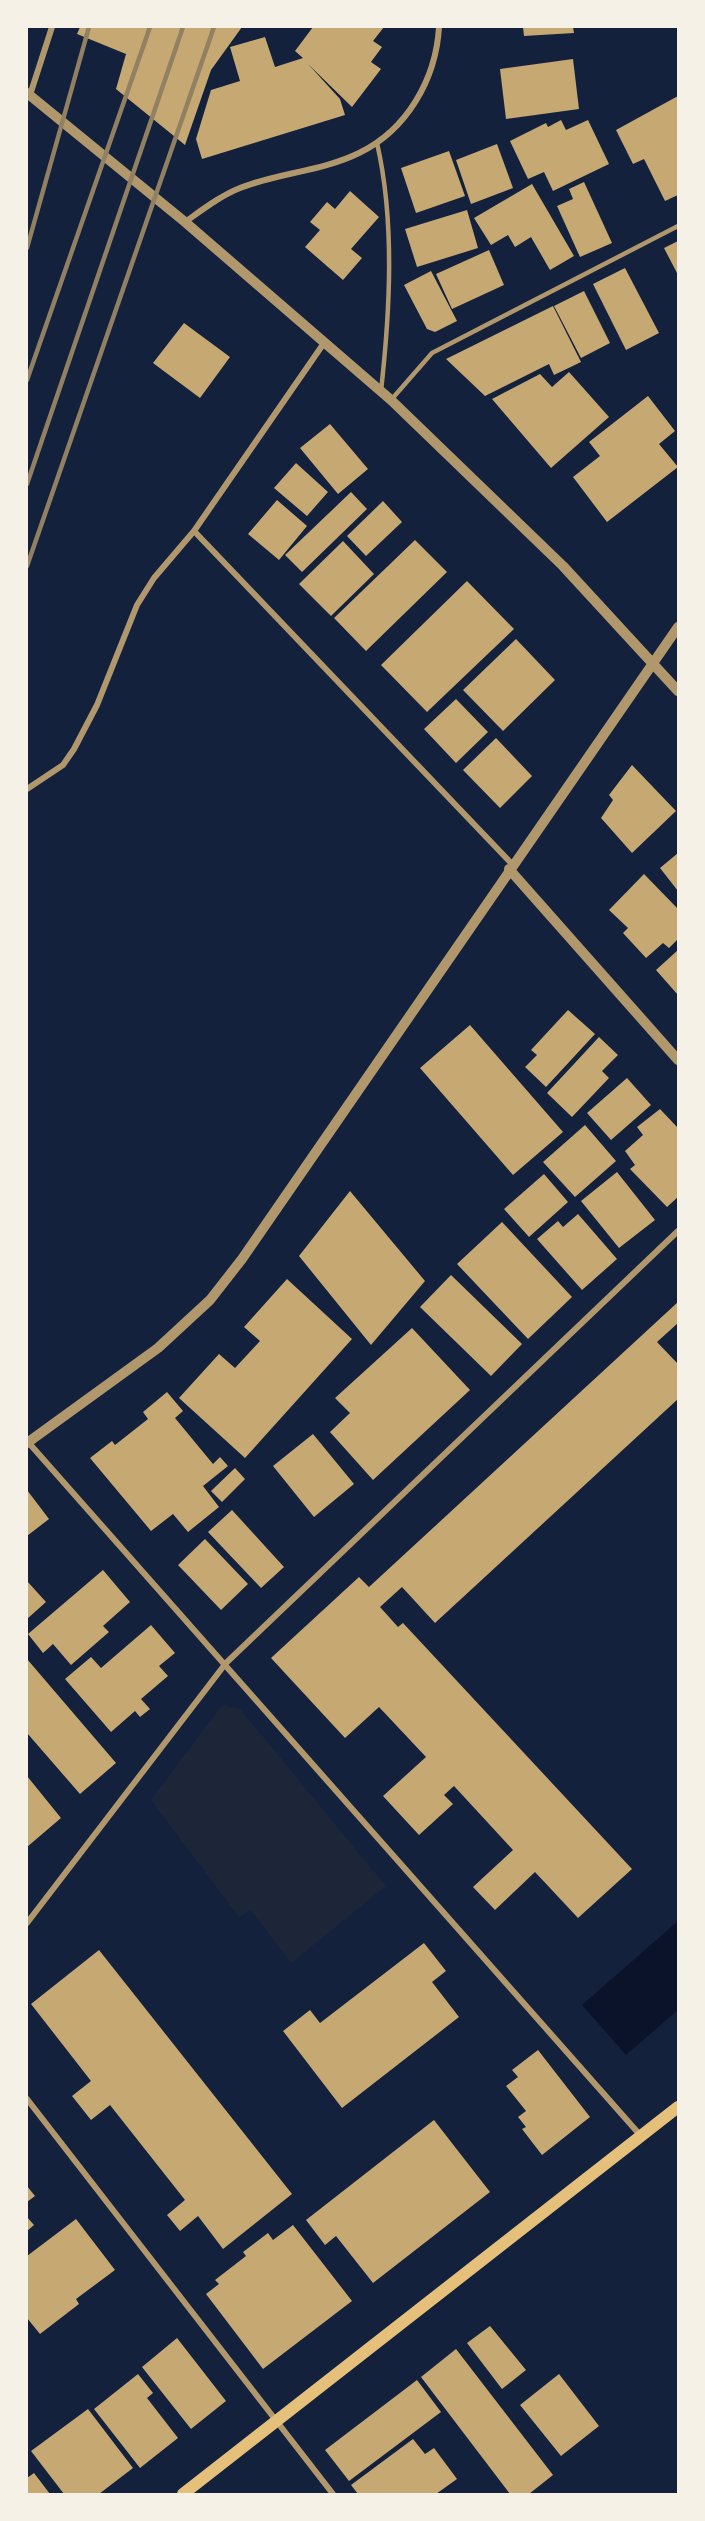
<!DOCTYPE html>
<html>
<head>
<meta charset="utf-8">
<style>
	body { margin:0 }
	#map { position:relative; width:705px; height:2521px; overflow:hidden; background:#14213d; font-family:Inter,sans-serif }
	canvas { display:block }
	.frame { position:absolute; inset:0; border:28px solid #f6f1e7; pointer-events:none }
</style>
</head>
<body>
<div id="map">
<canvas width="705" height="2521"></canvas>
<div class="frame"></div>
</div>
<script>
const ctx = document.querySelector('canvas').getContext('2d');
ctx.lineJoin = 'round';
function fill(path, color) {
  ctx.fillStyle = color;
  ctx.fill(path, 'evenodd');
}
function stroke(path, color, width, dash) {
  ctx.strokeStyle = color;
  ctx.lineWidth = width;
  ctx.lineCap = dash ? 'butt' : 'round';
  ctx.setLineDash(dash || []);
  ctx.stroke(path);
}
const green = new Path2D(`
	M222 1705 240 1709 386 1886 291 1963 251 1910 239 1917 151 1800Z`);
const water = new Path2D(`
	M678 1921V2010L626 2055 582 2005Z`);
const building = new Path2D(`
	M80 27H242L211 70 185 145 116 89 126 54 77 34Z
	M313 27H384L373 41 382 47 371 62 381 69 352 107 308 64 340 99 345 115 202 159 196 139 211 90 240 81 230 47 265 37 275 67 303 58 295 51Z
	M523 27H573L574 33 524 36Z
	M573 59 579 109 506 119 500 69Z
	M678 96V195L665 201 644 159 633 164 616 130Z
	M561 120 566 130 588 120 609 164 553 191 544 172 528 179 510 141 546 123 548 127Z
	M497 144 513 188 471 204 456 160Z
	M449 151 465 196 416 213 401 168Z
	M584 182 612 243 580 257 557 206 573 199 569 189Z
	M532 184 574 256 550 270 531 237 515 247 508 235 491 245 474 218Z
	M350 191 379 217 351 249 362 258 343 280 305 247 320 230 310 222 327 202 335 209Z
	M467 210 478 248 417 267 405 229Z
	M678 241V275L664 248Z
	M489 250 504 285 452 309 436 274Z
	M625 268 659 333 626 350 593 284Z
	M431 271 457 321 435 332 427 329 404 285Z
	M584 291 610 343 581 358 554 306Z
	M553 306 581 362 554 375 549 364 485 396 446 359Z
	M184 323 230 357 200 398 153 363Z
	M569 372 609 417 551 468 492 399 540 374 552 387Z
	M648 396 675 431 659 444 678 467 607 522 573 477 600 456 589 442Z
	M330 424 368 469 338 494 300 448Z
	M296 463 328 492 307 516 274 488Z
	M351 492 367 509 302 572 285 555Z
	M277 500 307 526 279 560 248 534Z
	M383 501 402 522 366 556 347 536Z
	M415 540 447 572 366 651 334 618Z
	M343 541 374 574 331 616 299 584Z
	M467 581 514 629 427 712 381 665Z
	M516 639 555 680 503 731 463 690Z
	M456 699 488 732 456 763 424 729Z
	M496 738 532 776 500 808 463 770Z
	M632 765 676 811 632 853 601 818 613 800 609 795Z
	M678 853V891L660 868Z
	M644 874 678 909V939L669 948 663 943 646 958 623 933 628 928 609 910Z
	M678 950V995L656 970Z
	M568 1010 595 1034 546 1087 525 1067 537 1055 531 1050Z
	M470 1025 563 1132 513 1175 420 1068Z
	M599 1037 618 1055 602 1071 609 1078 572 1117 547 1093Z
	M627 1078 651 1105 611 1140 587 1113Z
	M660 1109 678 1128V1197L667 1207 630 1169 635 1165 625 1151 643 1135 637 1127Z
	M585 1125 616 1161 575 1197 543 1162Z
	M617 1172 655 1220 619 1248 581 1201Z
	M544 1174 568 1202 529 1237 504 1209Z
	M350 1191 425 1281 371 1345 299 1256Z
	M578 1214 617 1259 582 1290 537 1239 558 1221 563 1227Z
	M502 1222 572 1297 528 1339 457 1264Z
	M451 1275 522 1344 491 1376 420 1307Z
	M287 1279 352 1339 245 1458 179 1398 219 1354 235 1368 260 1341 244 1327Z
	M678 1302V1323L657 1342 678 1364V1399L435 1623 402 1587 380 1607 398 1627 403 1623 632 1869 578 1918 535 1872 495 1910 473 1887 513 1850 454 1786 444 1795 453 1804 419 1835 383 1796 426 1757 379 1707 345 1738 271 1658 359 1577 369 1587Z
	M412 1328 470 1390 373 1480 330 1432 350 1413 335 1398Z
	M167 1392 183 1411 175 1418 213 1464 220 1457 228 1466 203 1486 219 1507 188 1532 173 1514 151 1531 90 1458 112 1441 115 1445 148 1419 143 1412Z
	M313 1434 354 1484 314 1517 273 1466Z
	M235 1468 245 1479 222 1502 211 1491Z
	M27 1490 49 1519 27 1536Z
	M232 1510 284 1567 261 1588 208 1532Z
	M205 1539 248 1584 221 1610 178 1565Z
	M103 1570 130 1602 103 1626 109 1632 71 1665 53 1644 43 1653 28 1634Z
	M27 1581 46 1602 27 1619Z
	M151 1625 175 1653 159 1666 168 1676 141 1699 150 1709 140 1717 135 1711 111 1732 65 1679 91 1657 101 1668Z
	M27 1659 116 1763 80 1794 27 1733Z
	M27 1776 61 1818 27 1847Z
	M424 1943 446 1971 432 1982 459 2017 342 2108 283 2031 310 2010 320 2023Z
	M99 1950 292 2194 223 2249 198 2216 180 2231 167 2215 185 2200 110 2105 91 2120 72 2096 91 2081 31 2004Z
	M538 2050 590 2117 542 2155 522 2129 526 2127 518 2117 526 2111 506 2086 518 2077 512 2070Z
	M434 2120 490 2192 373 2283 336 2236 325 2245 306 2220Z
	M27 2186 35 2196 27 2202Z
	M27 2217 34 2225 27 2231Z
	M76 2219 115 2270 76 2299 79 2304 40 2334 27 2318V2256Z
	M293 2225 352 2301 263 2369 206 2294 219 2284 215 2280 246 2256 243 2252 268 2233 273 2240Z
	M490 2326 526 2370 502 2389 467 2343Z
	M177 2338 226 2401 191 2429 142 2367Z
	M456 2349 553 2475 529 2494H510L421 2377Z
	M138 2374 153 2393 147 2398 178 2438 140 2468 94 2409Z
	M559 2374 599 2426 561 2456 520 2405Z
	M417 2380 441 2412 349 2481 325 2450Z
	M88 2409 133 2468 99 2494H64L31 2451Z
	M413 2439 425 2454 434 2448 457 2479 436 2494H358L351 2485Z
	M34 2473 50 2494H27V2478Z`);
const service = new Path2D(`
	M377 143C395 221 390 311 381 391
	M391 400 432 353 678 226`);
const minor = new Path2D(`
	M30 95 52 27
	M185 222C202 210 220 196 240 188 277 173 323 171 359 153 407 130 436 79 439 27
	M194 531 512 864
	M27 789 63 765 74 749 97 705 137 605 154 578 194 531 324 343
	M28 1442 641 2136
	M27 1923 226 1663 678 1231
	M27 2099 333 2494`);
const tertiary = new Path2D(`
	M27 93 185 222 391 400 563 566 678 691
	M509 869 678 1060
	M27 1443 158 1348 210 1300 242 1259 678 627`);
const secondary = new Path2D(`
	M183 2494 678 2107`);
const rail = new Path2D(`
	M27 248 89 27
	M27 380 150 27
	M27 484 183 27
	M27 566 214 27`);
fill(green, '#1d2539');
fill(water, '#0b132b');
fill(building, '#c6a872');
stroke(service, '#b1986c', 4.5);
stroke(minor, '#b1986c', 6);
stroke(tertiary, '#b1986c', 10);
stroke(secondary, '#e5c07b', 12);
stroke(rail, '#918062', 4.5);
</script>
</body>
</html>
